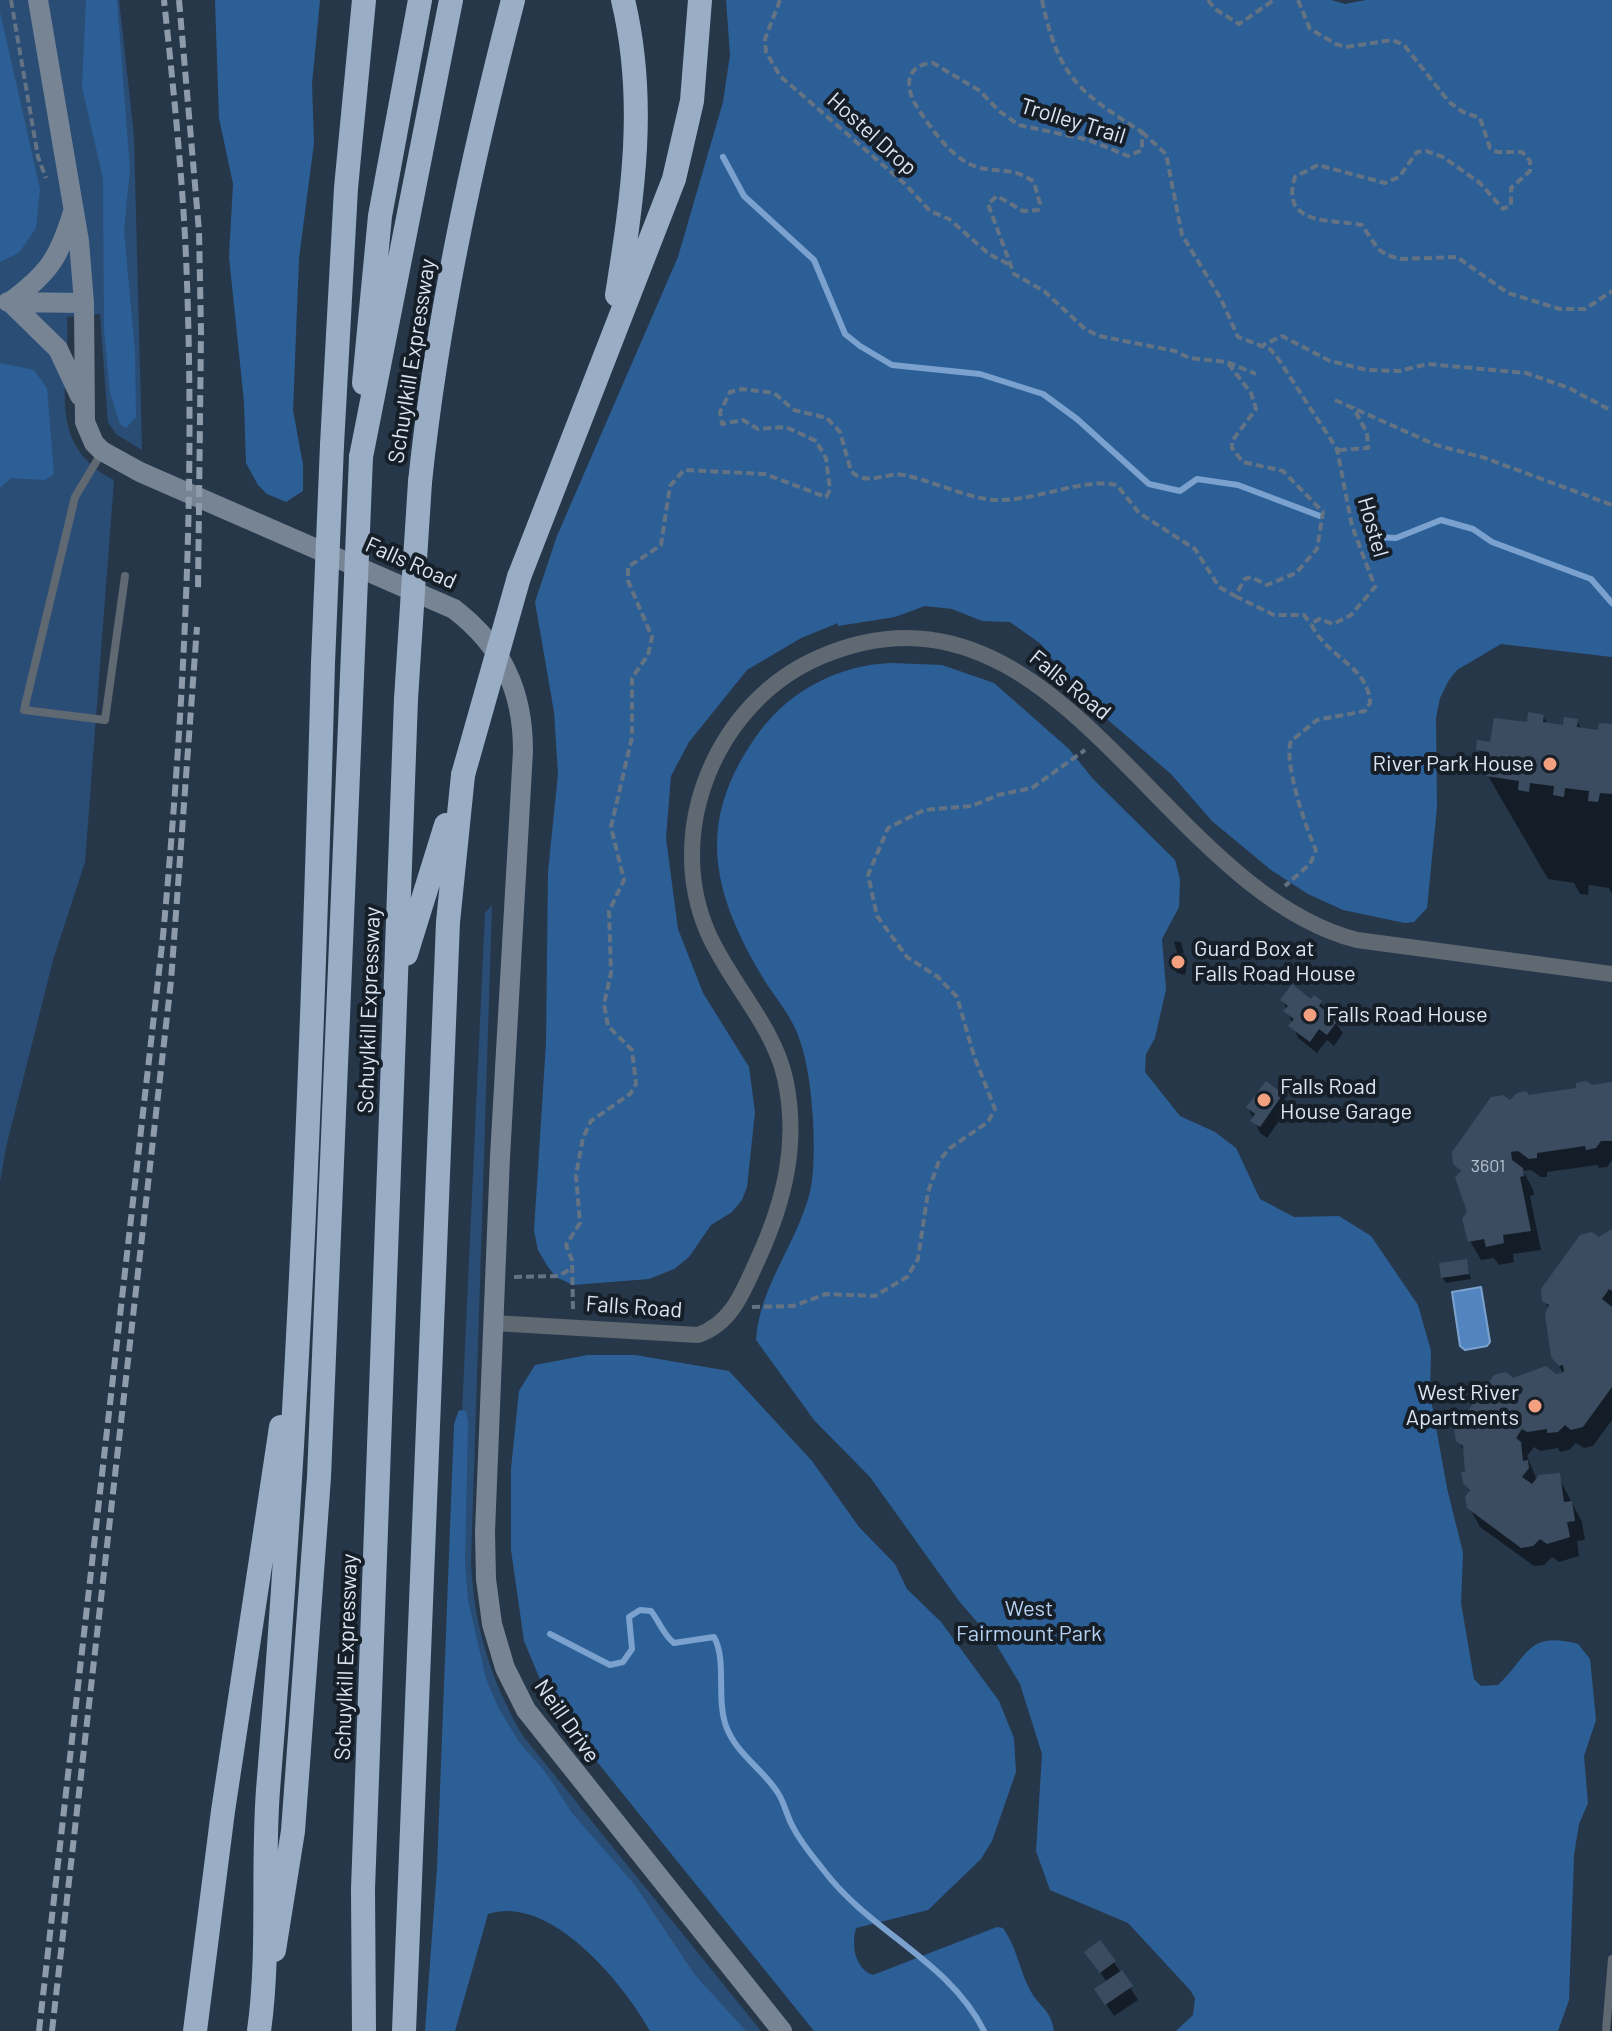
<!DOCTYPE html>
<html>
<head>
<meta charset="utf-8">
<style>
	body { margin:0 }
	canvas { display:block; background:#26374a }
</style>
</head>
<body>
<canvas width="1612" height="2031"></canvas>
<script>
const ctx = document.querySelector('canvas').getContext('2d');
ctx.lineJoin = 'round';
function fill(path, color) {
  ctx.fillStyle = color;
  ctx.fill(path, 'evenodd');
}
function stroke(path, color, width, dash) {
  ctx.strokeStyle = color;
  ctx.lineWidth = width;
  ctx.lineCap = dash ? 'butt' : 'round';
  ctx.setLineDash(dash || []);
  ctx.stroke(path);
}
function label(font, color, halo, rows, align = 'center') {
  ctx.font = font + ' Barlow,sans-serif';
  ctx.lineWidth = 8;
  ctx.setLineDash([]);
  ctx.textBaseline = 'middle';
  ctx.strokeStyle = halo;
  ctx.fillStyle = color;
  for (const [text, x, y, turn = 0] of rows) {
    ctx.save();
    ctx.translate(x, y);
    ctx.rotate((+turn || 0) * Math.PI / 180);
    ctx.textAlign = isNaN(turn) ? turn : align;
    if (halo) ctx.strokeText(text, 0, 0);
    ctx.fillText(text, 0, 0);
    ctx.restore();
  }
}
const green = new Path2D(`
	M0 0H119L134 136 142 450 116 434 108 422 100 314 67 317C71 379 43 444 114 480L85 862 53 960 6 1147 0 1182Z
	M492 905 471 1563C474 1627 491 1681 523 1736L761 2031H744L445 1783 485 913Z`);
const forest = new Path2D(`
	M86 0H117L130 170 124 230 135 351 136 417 126 428 120 424 110 393 104 330 103 179 82 87Z
	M215 0H320L312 84 314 143 299 258 293 410 303 465V491L286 502 267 494 258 485 246 463 244 402 229 257 233 184 219 118Z
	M726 0H1331L1345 4 1366 0H1612V657L1501 644 1457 670 1449 680 1440 698 1436 718 1437 807 1427 908 1414 922 1405 923 1343 910 1308 894 1271 870 1212 821 1171 774 1080 696 1041 644 1010 622 982 621 952 609 925 606 895 617 838 626V623L801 638 747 670 689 742 671 776 666 838 678 929 703 993 749 1067 755 1112 747 1187 742 1200 732 1212 711 1225 689 1257 674 1269 649 1279 573 1285 556 1277 548 1267 538 1250 534 1231 546 1043 548 872 558 774 554 712 535 602 557 536 678 257 723 102 730 55Z
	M0 12 40 189 36 228 19 253 0 262Z
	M0 363 34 370 47 388 54 474 45 480 11 478 0 488Z
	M891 663 942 665 994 683 1069 749 1093 779 1175 860 1180 879 1179 907 1162 939 1166 989 1155 1038 1146 1054 1145 1072 1180 1116 1215 1132 1236 1148 1260 1199 1294 1217 1339 1216 1371 1236 1418 1305 1431 1351 1430 1394 1447 1488 1463 1553 1461 1603 1474 1679 1481 1686 1498 1685C1528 1657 1527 1630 1578 1644L1590 1659 1596 1720 1584 1756 1588 1803 1579 1824 1574 1855 1569 2000 1558 2031H1176L1193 2015 1195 1998 1190 1990 1128 1923 1050 1890 1036 1851 1042 1754 1020 1684 996 1644 959 1601 870 1477 814 1420 756 1340C760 1285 797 1244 810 1192 815 1170 814 1142 813 1119 811 1089 807 1051 793 1024 784 1006 770 991 760 973 709 885 697 817 760 731 791 690 839 665 891 663Z
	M588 1355H635L729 1371 812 1461 859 1527 895 1564 907 1589 941 1622 999 1701 1014 1738 1016 1772 992 1841 981 1859 928 1910 856 1928C851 1945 855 1969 873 1975L997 1927 1003 1928C1016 1946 1019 1968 1029 1988 1038 2007 1050 2007 1054 2031H814L590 1753 542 1684 524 1641 511 1550V1469L519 1391 535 1365Z
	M459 1410 466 1411 468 1422 465 1562 468 1600 486 1679 498 1707 519 1742 546 1773 572 1813 634 1884 695 1975 746 2031H650C624 1984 550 1893 488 1914L455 2031H425L437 1868 454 1424Z`);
const water = new Path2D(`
	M1481 1287 1490 1342 1487 1346 1465 1350 1460 1346 1452 1292Z`);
const shadow = new Path2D(`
	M1543 716 1548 725 1564 727 1577 721 1582 730 1600 732 1612 729V894L1609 888 1589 885 1588 895 1580 894 1574 883 1548 879 1488 776 1489 769 1478 749Z
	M1174 941 1181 942 1184 953H1177Z
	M1176 956 1187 964 1185 975 1177 973 1174 967Z
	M1283 1000 1321 1003 1343 1033 1334 1046 1327 1040 1317 1053 1298 1038Z
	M1612 1084V1160L1607 1167 1599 1168 1597 1165 1547 1172V1177H1541L1531 1170 1523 1171 1533 1189 1534 1195 1530 1196 1541 1250 1513 1254 1514 1262 1499 1265 1494 1258 1481 1260 1470 1241 1469 1212 1461 1173 1455 1163 1510 1103Z
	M1282 1095 1289 1107 1267 1138 1260 1133 1248 1107Z
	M1612 1231V1420L1593 1446 1584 1448 1576 1443 1569 1450 1560 1452 1558 1448 1540 1451 1534 1447 1527 1456 1537 1480 1558 1476 1582 1522 1585 1540 1577 1541 1579 1556 1559 1562 1552 1557 1544 1565 1534 1566 1480 1527 1469 1507 1470 1492 1464 1482 1468 1473 1464 1451 1458 1440 1512 1380 1564 1374 1553 1356 1549 1309 1544 1300 1607 1232Z
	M1466 1261 1471 1279 1446 1283 1442 1277Z
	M1114 1962 1138 2000 1114 2016 1104 2001 1107 1982 1094 1964Z`);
const stream = new Path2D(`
	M723 157 744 196 814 260 845 334 860 346 892 365 980 374 1043 394 1077 419 1149 484 1180 491 1197 479 1238 485 1320 516
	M1376 537 1396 538 1441 520 1473 529 1492 542 1591 579 1612 603
	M550 1634 610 1665 623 1662 632 1649 629 1617 640 1610 651 1611C659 1621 664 1636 674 1643L714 1637C727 1660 716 1698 726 1726 736 1754 763 1769 778 1793 785 1804 787 1817 793 1827 801 1843 814 1858 825 1872 871 1932 950 1962 984 2031`);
const building = new Path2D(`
	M1528 712 1544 715 1543 722 1563 725 1564 717 1578 719 1577 727 1598 730 1599 723 1612 724V794L1600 793 1598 802 1588 801 1589 791 1565 788 1564 797 1553 795 1554 786 1530 783 1529 792 1518 790 1519 781 1486 776 1489 752 1476 750 1477 740 1490 742 1494 718 1527 722Z
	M1292 984 1311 999 1314 995 1322 1001 1319 1006 1338 1020 1327 1035 1319 1029 1310 1042 1288 1026 1294 1019 1283 1011 1288 1006 1280 1000Z
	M1266 1081 1283 1094 1260 1127 1250 1121 1255 1114 1246 1107Z
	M1586 1081 1592 1085 1612 1082V1141H1601L1596 1148 1586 1150 1585 1146 1537 1153V1158L1529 1159 1518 1151 1511 1152 1512 1160 1523 1168 1524 1176 1520 1177 1531 1231 1503 1235 1504 1243 1486 1247 1484 1239 1468 1242 1462 1219 1467 1212 1455 1177 1461 1171 1453 1164 1452 1152 1491 1097 1503 1095 1510 1100 1517 1093 1527 1091 1528 1095 1576 1088V1083Z
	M1612 1229V1291L1609 1289 1602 1299 1612 1307V1387L1583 1427 1571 1430 1565 1425 1558 1432 1547 1433V1429L1527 1432 1522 1429 1516 1438 1521 1442 1523 1461 1528 1460 1529 1468 1522 1477 1532 1484 1539 1475 1560 1473 1564 1502 1572 1501 1575 1521 1567 1522 1570 1537 1547 1544 1540 1539 1533 1546 1521 1548 1467 1508 1465 1497 1470 1490 1463 1483 1461 1472H1465L1463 1446 1456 1441 1454 1430 1494 1375 1506 1372 1513 1378 1546 1366 1556 1374 1564 1372 1563 1365 1559 1366 1551 1357 1545 1314 1549 1305 1542 1301 1541 1289 1580 1235 1592 1232 1599 1237Z
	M1467 1259 1469 1274 1441 1278 1439 1263Z
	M1100 1940 1116 1961 1100 1973 1084 1952Z
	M1122 1970 1133 1986 1105 2005 1094 1989Z`);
const path = new Path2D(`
	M11 0 38 157 46 178
	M780 0 765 39 766 52 780 76 905 184 930 211 949 219 989 254 1008 264
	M1042 0C1058 76 1078 92 1142 132V150L1128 156 1089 140 1019 125 999 111 980 91 933 63C909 64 904 82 914 102 929 126 955 166 986 169 1006 172 1016 169 1034 182L1040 204 1038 210 1023 211 997 196 988 204 1014 274 1044 291 1085 329 1099 336 1175 351 1189 358 1227 362 1256 374
	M1208 0 1215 9 1239 24 1274 0
	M1298 0 1310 29 1336 44 1346 47 1392 40 1404 45 1449 102 1463 112 1480 118 1490 148 1497 152H1522L1530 161V171L1511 188V205L1503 209 1480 183 1443 157 1426 151 1417 152 1399 177 1385 183 1318 165 1295 177C1279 227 1334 219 1362 225L1378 249 1387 255 1400 259 1457 257 1508 293 1560 309H1585L1612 291
	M1142 132 1166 154 1182 235 1221 299 1238 337 1270 349 1277 357 1337 449 1352 526 1375 587 1351 615 1333 624 1319 619 1311 624C1328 659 1368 665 1370 703L1365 711 1317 720 1291 741C1283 761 1306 829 1316 850L1310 864 1285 886
	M1259 347 1282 336 1330 361 1367 370 1399 371 1428 364 1526 373 1569 388 1612 411
	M1335 400 1436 445 1485 458 1612 505
	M1339 450 1368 448 1367 433 1353 407
	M1235 596 1274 615H1304L1311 624
	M514 1277 558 1276 571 1269
	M752 1307 793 1306 826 1294 875 1296 907 1277 918 1259 928 1192 939 1161 950 1148 988 1122 995 1109 974 1056 957 997 938 977 907 957 877 916 868 875 888 828 924 810 972 806 998 795 1032 788 1085 750
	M573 1309 572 1260 566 1245 580 1223 576 1175 583 1138 591 1121 630 1094 636 1084 632 1050 608 1026 604 1004 611 973 609 911 624 880 611 827 632 737V678L648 655 652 637 628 581V567L661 545 670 486 684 470 765 474 826 497 830 490 826 458 816 441 786 427 758 429 743 420 722 424 720 412 730 392 742 389 774 393 794 410 827 418 840 432 851 471C866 487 885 472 904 475 934 481 963 497 994 500 1035 502 1083 477 1117 485L1139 513 1195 549 1219 587 1235 596 1245 579 1251 577 1267 585 1296 573 1317 549 1323 512 1283 471 1243 462 1232 448V441L1256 409 1251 393 1227 362`);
const service = new Path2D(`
	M102 452 75 497 24 710 105 720 125 576
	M1606 2031 1612 1959`);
const minor = new Path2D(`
	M494 1323 698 1335C733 1323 744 1289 758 1259 785 1200 799 1142 785 1078 773 1025 730 983 708 933 663 830 717 701 820 657 1057 556 1159 889 1357 940L1612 974`);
const secondary = new Path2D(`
	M38 0 79 241 84 303 85 422 94 443 102 451 140 472 454 609C502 646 523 690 523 751L500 1157 485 1532 486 1579 492 1624 505 1668 526 1710 782 2031
	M8 302 84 303
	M10 302 58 349 80 396
	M10 302C49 273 59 258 73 212`);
const motorway = new Path2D(`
	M617 295C633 195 647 100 623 0
	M364 383 380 216 420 0
	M332 445 346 188 364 0
	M361 457 451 0
	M420 482C437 319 472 159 513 0
	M519 577 674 179 692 101 700 0
	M406 954 446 825
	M274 1950 293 1831 319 1477 352 676
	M195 2031 223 1811 281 1427
	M259 2031C270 1952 262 1870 268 1790 299 1415 313 1040 323 663
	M364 2031 363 1889 406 699
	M404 2031 448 922 463 775`);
const rail = new Path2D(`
	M179 0 199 231 201 332 198 591
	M39 2031 163 936C183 719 195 501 187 283 184 189 174 94 164 0
	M52 2031 171 981 197 627`);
const motorwayBridge = new Path2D(`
	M323 663 332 445
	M352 676 361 457
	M406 699 420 482
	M463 775 519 577`);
const markers = [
	[1550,764,8,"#f2a07f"],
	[1178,962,8,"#f2a07f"],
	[1310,1015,8,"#f2a07f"],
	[1264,1100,8,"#f2a07f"],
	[1535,1406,8,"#f2a07f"]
];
const numberNames = [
	["3601",1488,1166]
];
const streetNames = [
	["Trolley Trail",1073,121,17],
	["Hostel Drop",872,134,42],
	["Schuylkill Expressway",412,361,-81],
	["Hostel",1373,527,74],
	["Falls Road",411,563,24],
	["Falls Road",1070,685,39],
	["Schuylkill Expressway",369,1010,-88],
	["Falls Road",634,1307,4],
	["Schuylkill Expressway",346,1657,-88],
	["Neill Drive",567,1721,55]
];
const poiNames = [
	["River Park House",1534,764,"right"],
	["Guard Box at",1194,949],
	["Falls Road House",1194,974],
	["Falls Road House",1326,1015],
	["Falls Road",1280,1087],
	["House Garage",1280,1112],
	["West River",1519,1393,"right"],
	["Apartments",1519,1418,"right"]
];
const parkNames = [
	["West",1029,1609],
	["Fairmount Park",1029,1634]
];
fill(green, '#2a4d75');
fill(forest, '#2c5f96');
fill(water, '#5285bf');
stroke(water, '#7ba2cf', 2);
fill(shadow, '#0007');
stroke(stream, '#7ba2cf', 6);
fill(building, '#3b4c61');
stroke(path, '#647384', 4, [8, 4]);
stroke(service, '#606872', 8);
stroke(minor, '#606872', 16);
stroke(secondary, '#778494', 20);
stroke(motorway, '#99adc5', 24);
stroke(rail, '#8e9baa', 6, [12, 6]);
stroke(motorwayBridge, '#99adc5', 24);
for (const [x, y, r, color] of markers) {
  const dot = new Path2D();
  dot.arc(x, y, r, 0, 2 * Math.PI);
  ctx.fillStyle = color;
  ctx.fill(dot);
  stroke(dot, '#161e27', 3);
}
label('18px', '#b4c0ce', null, numberNames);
label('22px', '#dce6f3', '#161e27', streetNames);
label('22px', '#dce6f3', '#161e27', poiNames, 'left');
label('22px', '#b6d1f2', '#161e27', parkNames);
</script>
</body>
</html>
